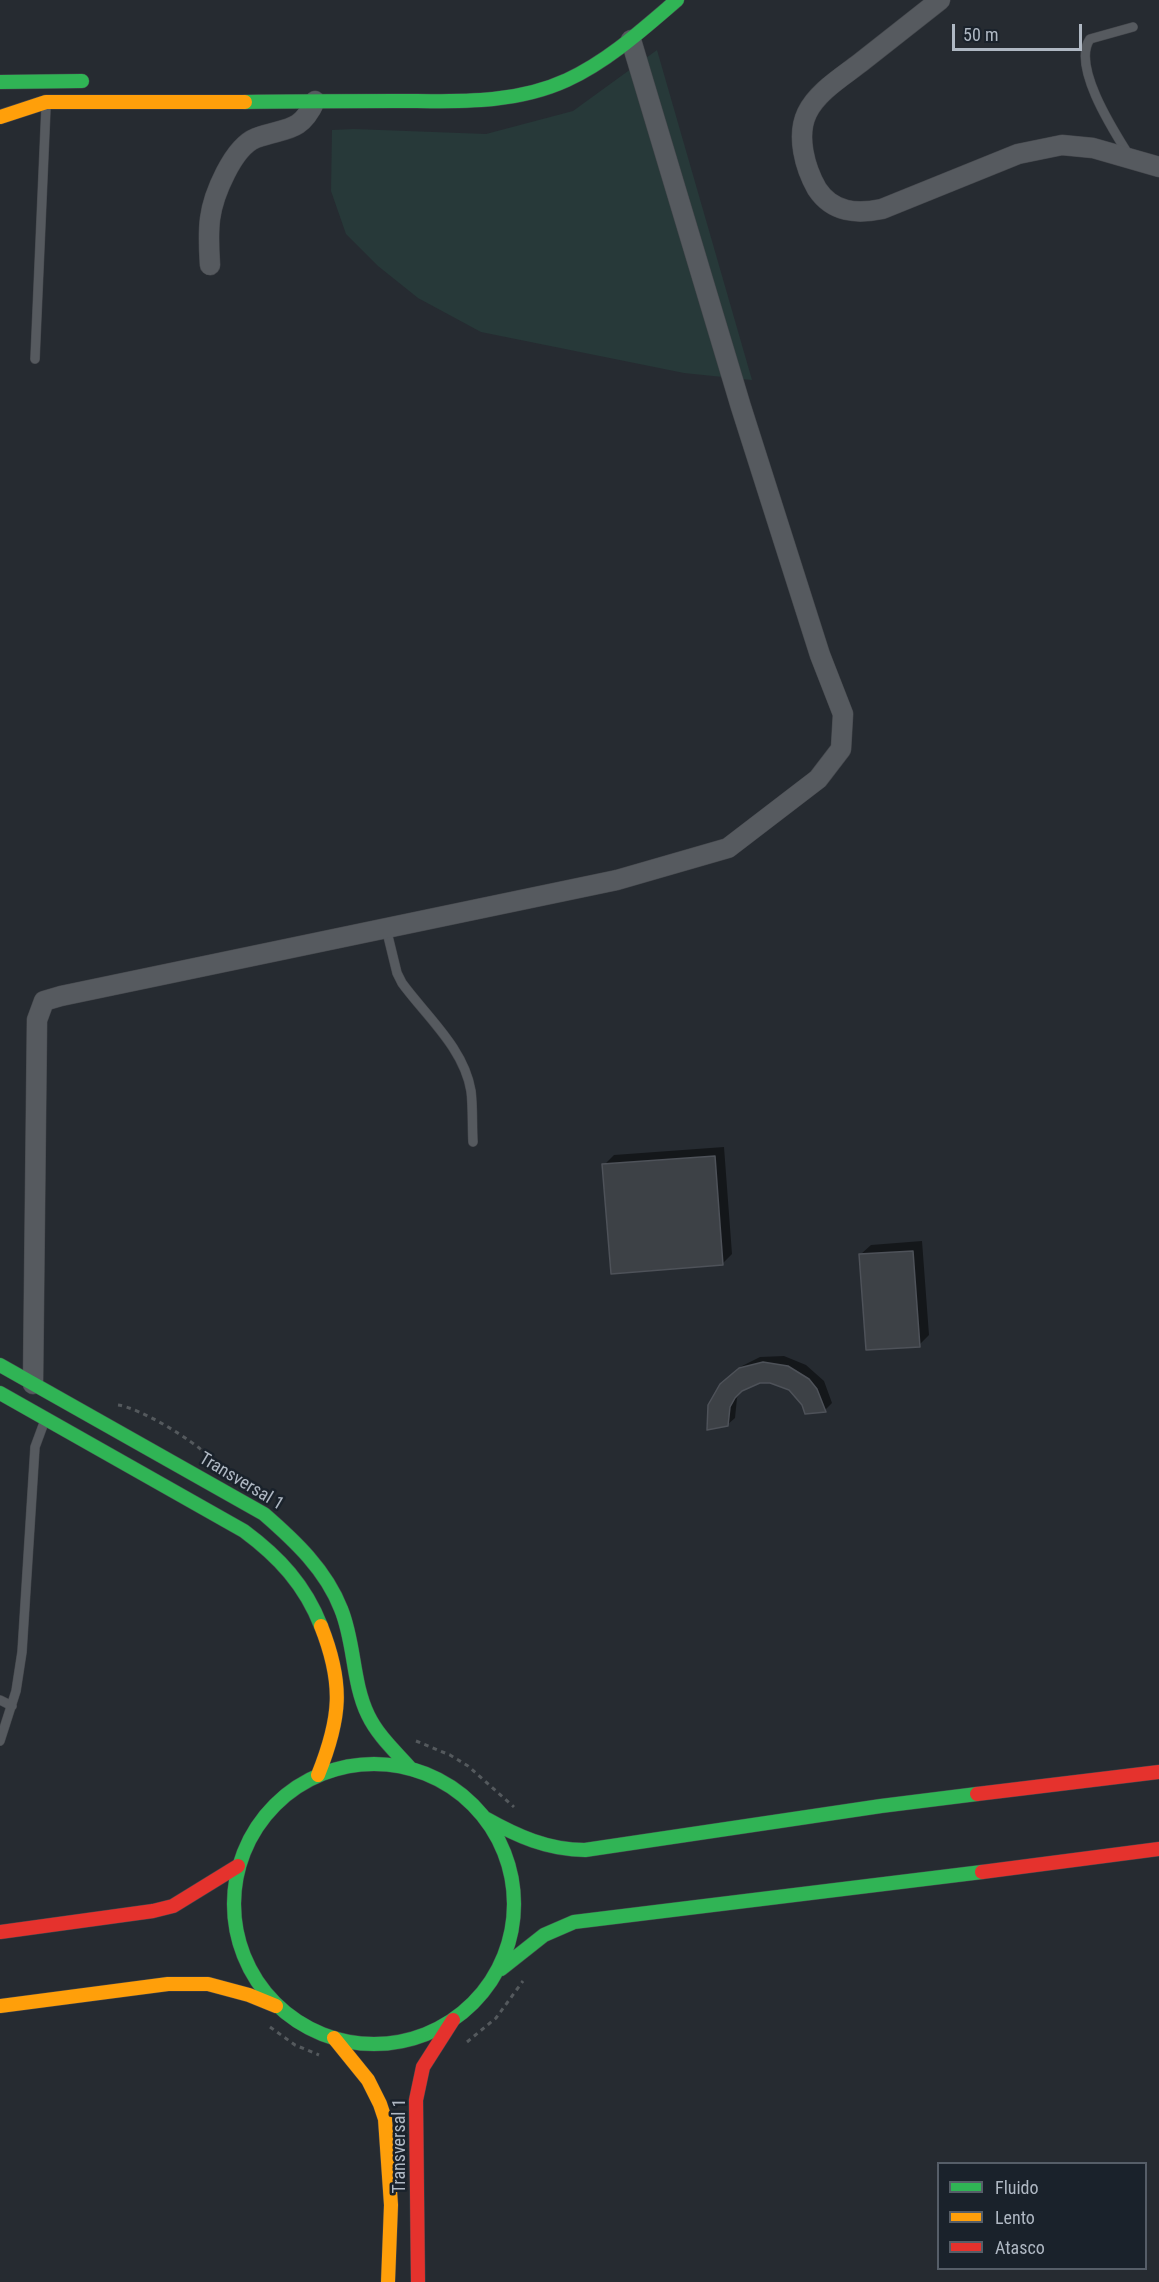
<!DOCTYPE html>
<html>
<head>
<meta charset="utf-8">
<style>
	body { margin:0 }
	#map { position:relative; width:1159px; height:2282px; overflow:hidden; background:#262b31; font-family:"Roboto Condensed",sans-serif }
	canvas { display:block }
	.legend { position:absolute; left:937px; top:2162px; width:210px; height:108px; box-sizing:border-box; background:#1a222b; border:2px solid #565e68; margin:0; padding:8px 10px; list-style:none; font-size:18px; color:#afb8c3 }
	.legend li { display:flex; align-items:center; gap:12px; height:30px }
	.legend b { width:30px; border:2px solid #565e68 }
	.scale { position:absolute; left:952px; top:24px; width:130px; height:27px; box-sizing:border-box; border:3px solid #afb8c3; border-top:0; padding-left:8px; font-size:18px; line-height:21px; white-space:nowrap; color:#afb8c3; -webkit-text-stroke:4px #1a222b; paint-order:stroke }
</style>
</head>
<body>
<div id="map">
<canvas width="1159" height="2282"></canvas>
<ul class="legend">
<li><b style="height:8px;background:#30b455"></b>Fluido</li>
<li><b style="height:8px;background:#ff9f0a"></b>Lento</li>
<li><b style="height:8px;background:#e5322d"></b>Atasco</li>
</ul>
<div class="scale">50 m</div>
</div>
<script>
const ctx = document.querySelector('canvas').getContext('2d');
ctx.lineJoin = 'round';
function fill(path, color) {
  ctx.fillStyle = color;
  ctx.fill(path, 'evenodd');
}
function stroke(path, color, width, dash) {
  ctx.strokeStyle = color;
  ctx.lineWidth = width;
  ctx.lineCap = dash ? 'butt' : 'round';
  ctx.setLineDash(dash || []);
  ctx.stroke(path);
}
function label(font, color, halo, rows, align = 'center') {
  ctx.font = font + ' "Roboto Condensed",sans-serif';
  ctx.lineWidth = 5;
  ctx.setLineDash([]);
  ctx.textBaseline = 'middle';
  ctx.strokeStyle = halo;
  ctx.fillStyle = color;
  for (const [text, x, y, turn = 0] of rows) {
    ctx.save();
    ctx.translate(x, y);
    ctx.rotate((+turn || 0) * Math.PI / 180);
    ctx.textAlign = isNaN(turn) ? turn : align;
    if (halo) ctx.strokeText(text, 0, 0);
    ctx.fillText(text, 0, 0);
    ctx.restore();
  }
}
const green = new Path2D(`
	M657 50 752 380 684 373 481 332 418 298 378 266 346 234 331 191 332 130 354 129 486 134 573 111Z`);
const shadow = new Path2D(`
	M724 1147 732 1254 722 1264 604 1165 614 1155Z
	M922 1241 929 1335 919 1345 861 1254 871 1245Z
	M784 1356 806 1365 824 1381 832 1403 825 1410 803 1404 790 1389 771 1381 750 1384 741 1392 737 1398 735 1418 727 1425 730 1376 738 1368 760 1357Z`);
const building = new Path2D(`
	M715 1156 723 1265 611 1274 602 1164Z
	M913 1251 920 1347 866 1350 859 1254Z
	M763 1362 788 1366 809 1379 817 1389 826 1412 805 1414 802 1405 789 1390 770 1383H760L742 1391 735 1398 730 1407 728 1426 707 1430 708 1405 720 1384 739 1368Z`);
const path = new Path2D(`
	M118 1405C140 1408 193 1440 208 1456
	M416 1741 450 1755 468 1766 514 1807
	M270 2027 295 2045 319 2055
	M467 2042 496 2018 523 1981`);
const lane = new Path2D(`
	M1130 157C1115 133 1071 66 1090 39L1133 27
	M35 359 46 107
	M386 928 397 973 402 983C426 1016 464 1048 471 1091 473 1107 472 1125 473 1142
	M0 1700 12 1706
	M0 1741 16 1691 22 1652 35 1447 45 1420`);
const street = new Path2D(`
	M940 0C913 21 887 42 860 63 842 77 817 92 807 113 796 136 805 168 817 189 833 213 857 214 882 209L1018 154 1062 145 1093 148 1159 167
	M210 265C209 249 208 235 210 219 213 195 233 147 256 138 285 127 300 134 315 101
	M33 1384 37 1020 44 1001 61 996 617 880 728 848 818 779 841 749 843 714 820 655 741 407 631 40`);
const fast = new Path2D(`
	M0 82 82 81
	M245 102C295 101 345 101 396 101 453 101 513 105 567 80 608 61 642 30 677 0
	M0 1365 264 1514C295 1541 326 1570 341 1609 355 1643 352 1682 368 1715 378 1736 396 1752 411 1769
	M0 1393 244 1531C279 1557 305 1585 321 1626
	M234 1904a140 140 0 1 1 280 0a140 140 0 1 1-280 0Z
	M485 1818C517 1836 548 1850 585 1850L881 1806 977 1794
	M501 1969 544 1935 574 1922 982 1872`);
const slow = new Path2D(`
	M0 117 46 102H245
	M318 1775C341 1718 344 1684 321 1626
	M0 2006 168 1984H208L249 1995 276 2006
	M334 2038 368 2080 380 2104 385 2119 391 2205 388 2282`);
const jam = new Path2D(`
	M977 1794 1159 1772
	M982 1872 1159 1849
	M0 1932 153 1911 173 1906 238 1866
	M418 2282 416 2100 423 2067 453 2020`);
const streetNames = [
	["Transversal 1",241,1482,31],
	["Transversal 1",400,2146,-90]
];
fill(green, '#273939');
fill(shadow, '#0007');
fill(building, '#3d4146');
stroke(building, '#4e5259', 1.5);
stroke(lane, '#44474c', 10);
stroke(street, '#44474c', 21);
stroke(fast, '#44474c', 15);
stroke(slow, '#44474c', 15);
stroke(jam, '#44474c', 15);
stroke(path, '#54595d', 3, [4.5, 4.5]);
stroke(lane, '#565a5f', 9);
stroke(street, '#565a5f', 20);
stroke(fast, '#30b455', 14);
stroke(slow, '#ff9f0a', 14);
stroke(jam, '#e5322d', 14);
label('18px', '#afb8c3', '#1a222b', streetNames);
</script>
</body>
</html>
